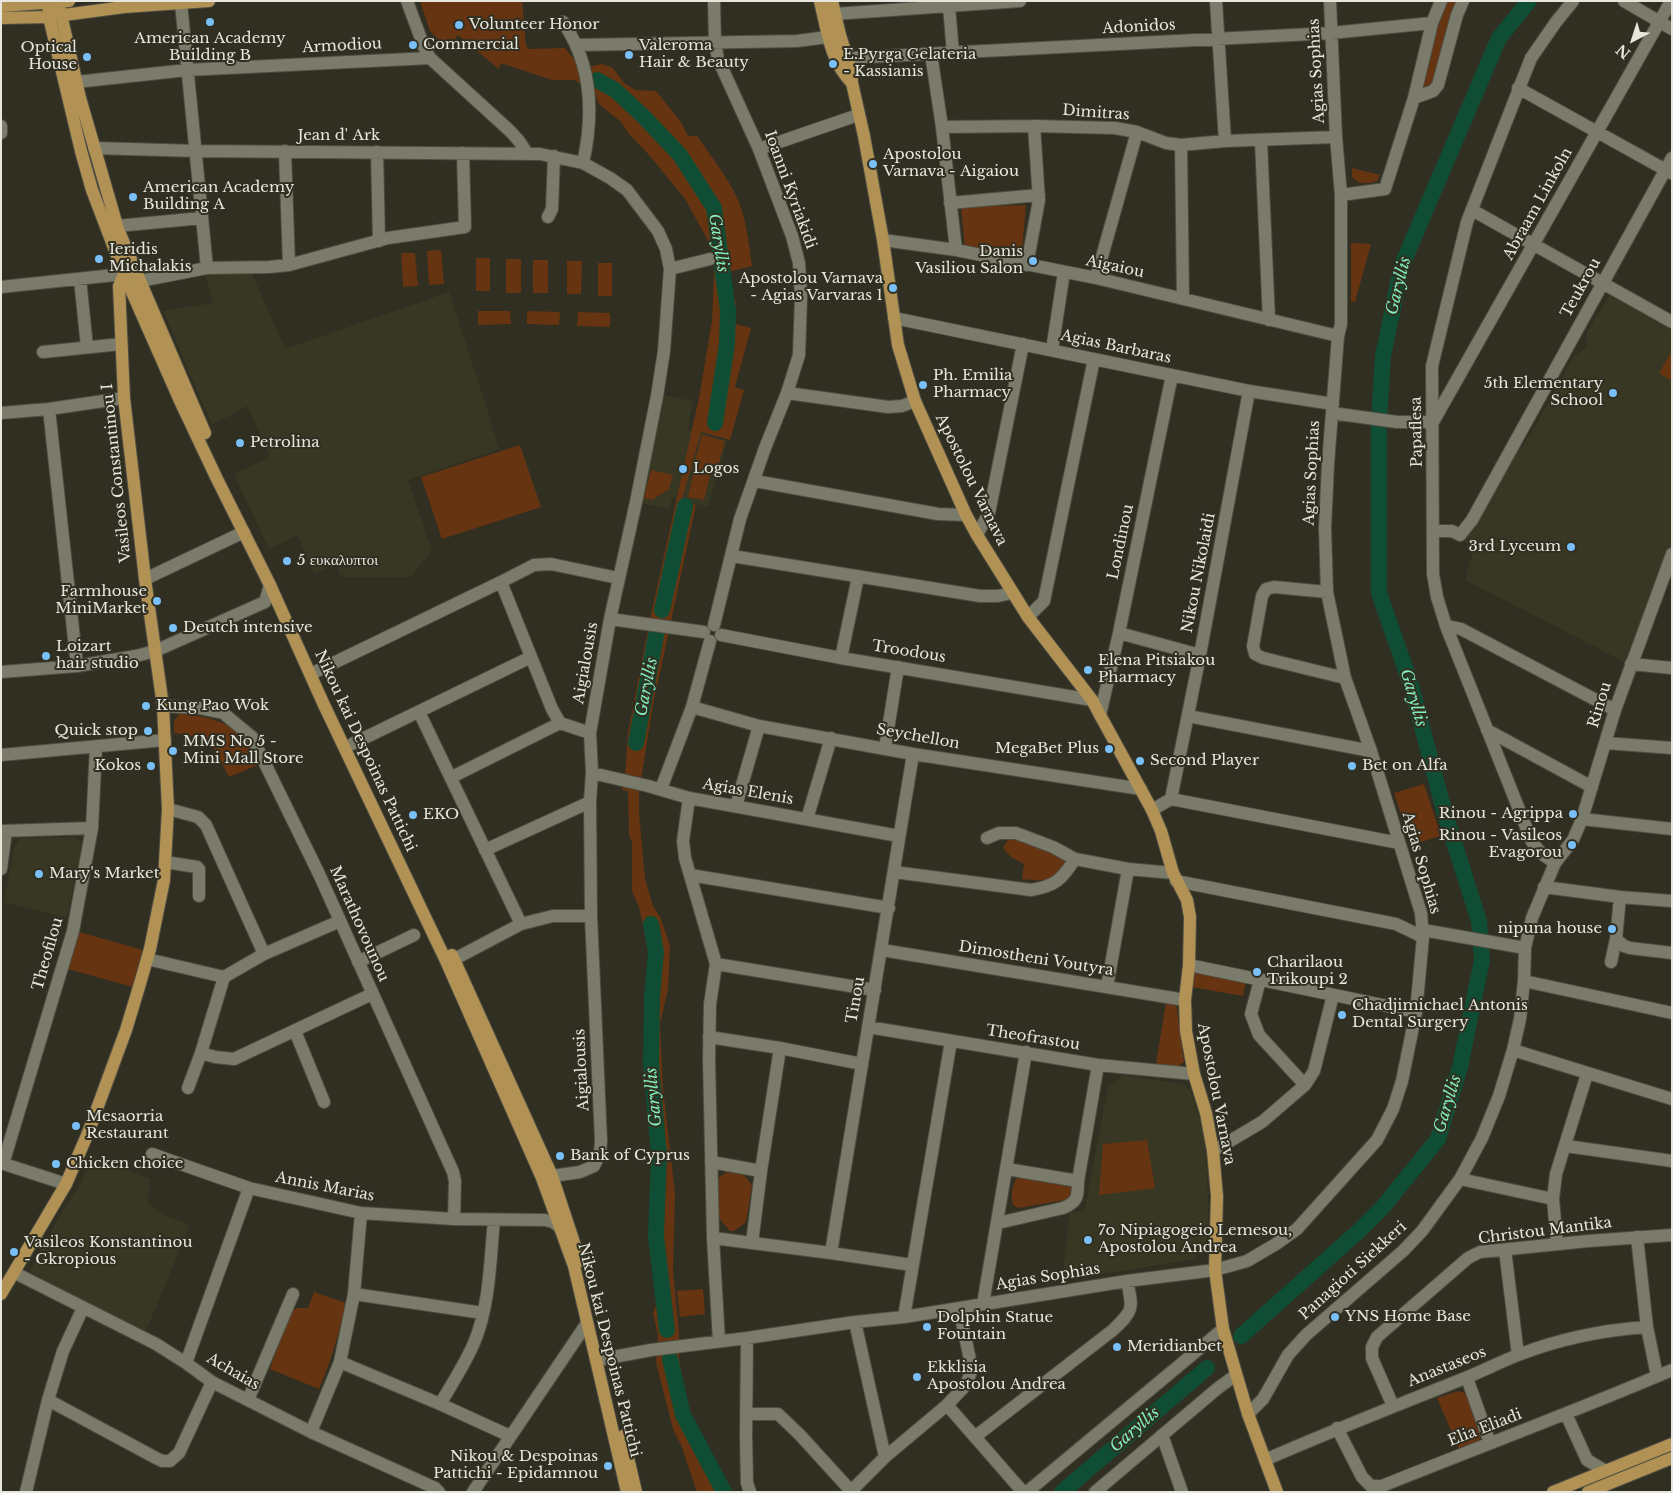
<!DOCTYPE html>
<html>
<head>
<meta charset="utf-8">
<style>
	body { margin:0 }
	#map { position:relative; width:1673px; height:1493px; overflow:hidden; background:#302f22; font-family:"Libre Baskerville",serif }
	canvas { display:block }
	.frame { position:absolute; inset:0; border:2px solid #e6e6dd; pointer-events:none }
	.north { position:absolute; left:1608px; top:15px; width:50px; height:50px; -webkit-text-stroke:4px #302f22; paint-order:stroke; rotate:220deg; font-size:14px; font-weight:700; line-height:20px; text-align:center; color:#e6e6dd }
	.north::after { content:''; display:block; margin:auto; width:18px; height:22px; background:#e6e6dd; clip-path:polygon(50% 0,100% 100%,50% 72%,0 100%) }
</style>
</head>
<body>
<div id="map">
<canvas width="1673" height="1493"></canvas>
<div class="frame"></div>
<div class="north">N</div>
</div>
<script>
const ctx = document.querySelector('canvas').getContext('2d');
ctx.lineJoin = 'round';
function fill(path, color) {
  ctx.fillStyle = color;
  ctx.fill(path, 'evenodd');
}
function stroke(path, color, width, dash) {
  ctx.strokeStyle = color;
  ctx.lineWidth = width;
  ctx.lineCap = dash ? 'butt' : 'round';
  ctx.setLineDash(dash || []);
  ctx.stroke(path);
}
function label(font, color, halo, rows, align = 'center') {
  ctx.font = font + ' "Libre Baskerville",serif';
  ctx.lineWidth = 4;
  ctx.setLineDash([]);
  ctx.textBaseline = 'middle';
  ctx.strokeStyle = halo;
  ctx.fillStyle = color;
  for (const [text, x, y, turn = 0] of rows) {
    ctx.save();
    ctx.translate(x, y);
    ctx.rotate((+turn || 0) * Math.PI / 180);
    ctx.textAlign = isNaN(turn) ? turn : align;
    if (halo) ctx.strokeText(text, 0, 0);
    ctx.fillText(text, 0, 0);
    ctx.restore();
  }
}
const built = new Path2D(`
	M252 274 285 349 449 292 484 399 499 449 408 480 432 550 411 577H341L336 563 314 574 297 535 269 550 234 474 270 457 247 406 212 425 163 311 213 303 205 275Z
	M1611 293 1672 329V545L1625 662 1465 580 1474 548 1461 538 1533 430 1574 356 1587 347V332Z
	M663 395 693 401 688 429 727 440 708 507 672 497 669 509 641 503Z
	M75 837 82 844 67 918 4 902 14 847 21 838Z
	M1123 1075 1180 1084 1185 1086 1192 1093 1206 1143 1209 1240 1194 1259 1062 1281 1070 1213 1083 1211 1085 1208 1108 1088Z
	M91 1155 150 1179 148 1203 164 1215 190 1225 146 1331 85 1304 30 1271 60 1215 81 1183Z`);
const green = new Path2D(`
	M420 1H522L526 46 529 49 565 48 571 56 592 66 602 64 613 68 624 83 635 90 656 91 681 122 688 136H697C712 158 731 181 740 205 747 224 749 246 752 266L728 272 736 303 731 323 751 328 735 387 744 390 730 440 701 432 682 500 696 505 653 705 639 792V813L645 879 653 906 660 917 670 945 668 989 660 1024 663 1089 675 1193 673 1271 679 1332V1359L688 1413 727 1488 731 1492H697L681 1445 673 1429 656 1362 658 1335 653 1313 657 1303 650 1195 651 1145 648 1077 649 1035 647 1001 650 990 649 953 639 907 632 891V842L629 836 628 791 622 790 625 775 628 733 650 619 699 398 712 321 715 253 685 199 650 156 629 134 621 122 599 104 596 96 575 80H552L501 63 499 69 458 35 447 48 430 31Z
	M1443 1H1455L1457 4 1436 81 1421 89Z
	M1352 168 1380 175 1377 181C1367 184 1359 185 1352 177Z
	M1026 205 1021 262 965 249 961 207Z
	M1351 243 1371 244 1355 302H1351Z
	M441 250 444 284 429 285 427 251Z
	M401 253H415L418 286 403 287Z
	M476 258H490V291H476Z
	M506 259H521V293H506Z
	M533 260H548V293H533Z
	M567 261H582L581 294H567Z
	M598 263H612V296H598Z
	M478 311H510L511 324 478 325Z
	M527 311 560 312 559 325 527 324Z
	M578 312 610 313V327L577 326Z
	M1672 351V381L1659 373Z
	M702 435 725 441 716 474 693 468Z
	M520 445 541 507 442 539 421 477Z
	M651 470 673 475 669 489 652 500 644 498Z
	M694 471 710 475 704 500 688 497Z
	M180 713C206 717 235 721 250 746 253 752 255 759 258 765L229 777 209 739 174 733V721Z
	M1424 784 1441 836 1411 845 1394 793Z
	M1016 838 1064 857 1066 868C1048 883 1045 881 1022 879L1024 864 1011 857 1003 848 1007 841Z
	M79 932 143 950 133 987 68 969Z
	M1197 970 1246 981 1243 996 1192 987V974Z
	M1167 1002 1176 1003 1184 1062 1175 1068 1156 1064 1165 1008Z
	M1147 1140 1155 1188 1099 1195 1103 1144Z
	M727 1172 743 1174 752 1185 746 1222 734 1231H730L719 1218 717 1179Z
	M1019 1176 1075 1185 1071 1199 1018 1208 1013 1205C1010 1195 1012 1183 1019 1176Z
	M703 1289 705 1314 680 1317 677 1291Z
	M314 1292 346 1303C339 1333 331 1361 319 1389L270 1369 281 1337 293 1310 297 1308H308Z
	M1459 1391 1469 1395 1484 1431 1478 1442 1459 1449 1437 1398Z`);
const river = new Path2D(`
	M597 80 615 90 644 117 680 155 714 208 728 311 727 344 715 423
	M662 610 685 506
	M636 743 657 630
	M651 924 656 952 652 997 651 1063 659 1155 656 1236 667 1330
	M1241 1336 1360 1230 1382 1208 1438 1139 1460 1067 1482 960 1479 921 1445 814 1410 682 1379 593V418L1383 356 1402 265 1499 38 1529 1
	M670 1359 683 1415 724 1492
	M1062 1492 1207 1368`);
const minor = new Path2D(`
	M407 1 424 47 430 58 510 131 519 141 527 153
	M714 1 715 43 718 59 759 149 792 236 799 263 801 297 799 355 787 393 765 448 740 519 714 625
	M1216 1 1225 141
	M1624 1 1672 29
	M181 3 207 268
	M949 6 953 53
	M834 14 1020 1
	M563 22C592 64 594 114 583 163
	M577 45 797 41 828 37
	M931 54 942 127 956 250
	M848 58 1331 33 1432 23
	M76 82 187 70 430 58
	M1518 88 1671 173
	M1414 98 1433 91 1438 85 1457 15 1463 1
	M1 126V133
	M942 127 1034 126 1115 128 1137 132 1166 143 1181 145 1225 141 1336 137
	M1261 141 1269 320
	M1181 145 1183 299
	M94 148 197 151 540 154 583 163 610 178 627 190 658 231 666 249 670 269 664 351 657 396 636 502 610 619 590 733 592 773 590 802 591 916 601 1141 600 1153 594 1166 580 1172 552 1176
	M759 149 858 115
	M285 151 289 265
	M377 152 379 241
	M1341 195 1385 189 1414 98 1432 23 1441 1
	M950 203 1039 195
	M1472 210 1672 322
	M548 217 552 209 554 156
	M117 226 202 218
	M883 240 956 250 1096 278 1338 336
	M1027 265 1039 200 1034 126
	M670 269 710 259
	M1096 278 1137 132
	M80 279 87 347
	M140 281 207 268 269 267 289 265 388 238 465 227 463 153
	M1 287 124 274
	M894 318 1249 391 1333 404
	M1052 350 1064 272
	M43 352 121 344
	M787 393 888 407 902 406 915 401
	M49 409 77 666
	M1 413 49 409 124 398
	M1332 413 1397 422H1433
	M1433 422 1671 1
	M755 481 938 514 966 515
	M1434 531H1452L1460 535 1472 520 1672 158
	M977 535 989 513 1023 344
	M732 556 980 596H998L1012 593
	M145 579 244 532
	M501 582 552 709 560 723
	M1327 592 1274 587 1266 589 1262 596 1253 646 1255 654 1263 658 1345 678
	M1028 617 1044 601 1094 359
	M610 619 704 632
	M1446 626 1461 629 1615 710
	M1119 633 1200 655
	M721 635 841 658 1092 700
	M841 658 858 577
	M1631 664 1672 668
	M317 671 501 582 534 565 551 564 618 578
	M1 672 77 666 136 656 155 651 265 602 270 585
	M163 706 199 708 223 713 252 737 319 874 453 1172 455 1181 454 1219
	M692 707 759 726 913 754 1141 789
	M419 712 521 924
	M1100 715 1119 633 1172 375
	M1188 716 1371 751
	M1487 730 1592 787
	M1606 743 1672 748
	M352 744 531 657
	M885 748 898 667
	M1 755 165 740
	M592 773 648 786 689 798 899 836
	M452 777 560 723 590 733
	M661 789 692 707 710 641
	M689 798 683 841 685 858 716 964 710 1004 709 1059 713 1238 719 1341
	M1171 799 1399 843
	M736 806 759 726
	M168 809 198 817 206 825 264 954
	M1152 810 1171 799 1200 655 1249 391
	M807 819 831 738
	M1582 819 1672 829
	M1 831 92 828
	M987 838 999 833H1016L1053 847 1075 859 1128 869 1173 873
	M485 850 590 802
	M165 862 197 867 199 869V896
	M1555 863 1542 854 1532 842 1446 626 1437 597 1433 574 1432 366 1467 222 1531 58 1556 22 1573 1
	M1 869 6 831
	M894 872 1031 890C1056 886 1062 879 1075 859
	M690 875 889 908
	M1176 881 1396 924 1423 937
	M1544 887 1620 897 1672 901
	M1423 930 1525 948
	M1616 939 1624 946 1630 948 1672 953
	M882 950 1185 1000
	M147 959 224 977 264 954 340 921
	M358 962 414 935
	M1611 962 1616 939 1620 897
	M447 963 521 924 553 916H591
	M716 964 875 990
	M1189 965 1416 1012
	M1260 980 1251 1014 1259 1035 1305 1085
	M1524 981 1672 1013
	M1107 987 1128 869
	M868 1027 1098 1065 1194 1074
	M295 1031 324 1102
	M709 1037 780 1048 862 1064
	M1513 1050 1672 1099
	M201 1053 215 1057 234 1059 372 994
	M188 1088 201 1053 224 977
	M1566 1146 1672 1161
	M1213 1151 1262 1122 1305 1085 1314 1071 1333 995
	M152 1154 249 1188 361 1213 454 1219 545 1220 553 1222 560 1227
	M711 1162 761 1171
	M1 1163 66 1184
	M3 1164 73 931 92 828 96 747
	M1007 1169 1078 1181
	M1460 1179 1553 1199
	M998 1223 1063 1208C1078 1202 1078 1196 1078 1181L1098 1065
	M1637 1237 1647 1327 1657 1376
	M713 1238 831 1253 912 1265
	M752 1243 761 1171 780 1048
	M1557 1244 1553 1199 1556 1174 1587 1074
	M1505 1250 1518 1355
	M831 1253 913 754
	M15 1273 156 1344 186 1363 212 1382 311 1432 435 1488 439 1492
	M354 1294 483 1313
	M983 1304 1026 1052
	M904 1317 951 1041
	M855 1322 885 1457
	M747 1338 746 1436 747 1483 750 1492
	M597 1360 651 1350 747 1338 855 1322 904 1317 1127 1281 1215 1270 1247 1261 1276 1244 1297 1229 1377 1140 1393 1109 1402 1081 1416 1012 1423 937 1421 913 1371 751 1345 678 1327 592 1325 528 1328 464 1338 336 1341 324V195L1336 137 1330 1
	M340 1362 440 1404 510 1436
	M186 1363 249 1188
	M1467 1378 1490 1443
	M48 1400 156 1458 162 1461H170L179 1453 212 1382
	M248 1400 293 1294
	M440 1404C452 1384 465 1364 474 1343 490 1305 490 1260 494 1220
	M947 1405 1023 1492
	M1393 1406 1372 1358V1347L1377 1337 1468 1258 1480 1252 1588 1241 1672 1235
	M746 1414H778L800 1435 851 1491
	M1248 1414 1263 1399 1288 1355 1306 1335 1403 1251 1422 1231 1460 1179 1482 1138 1499 1096 1513 1050 1520 1019 1524 981 1525 948 1532 918 1555 863 1573 840 1582 819 1615 710 1672 554
	M1566 1414 1587 1460 1604 1470
	M1337 1428 1362 1477 1371 1486H1382C1479 1447 1576 1411 1672 1370
	M311 1432 340 1362 354 1294 361 1213
	M1162 1435 1182 1492
	M976 1436 1113 1330C1134 1310 1133 1309 1127 1281
	M1265 1460C1331 1431 1398 1405 1465 1378 1483 1371 1500 1362 1518 1355 1559 1339 1602 1330 1647 1327
	M26 1492 48 1400 63 1351 83 1308
	M473 1492 587 1323
	M850 1492 885 1457 947 1405 966 1385 972 1369 959 1308
	M1027 1492 1223 1329
	M1095 1492 1218 1388 1236 1375`);
const major = new Path2D(`
	M48 1 49 17 81 151 92 190 124 274 181 403 217 479 270 585 324 705 447 963 542 1178 574 1266 627 1492
	M58 1 80 98 118 229 205 433
	M820 1C827 30 830 61 852 83
	M832 1 840 35 851 70 852 83 864 136 883 240 898 345 915 401 966 515 977 535 1028 617 1092 700 1100 715 1152 810 1161 831 1173 873 1187 900 1190 917 1189 965 1185 1000 1186 1031 1194 1074 1206 1113 1213 1151 1217 1196 1215 1270 1223 1329 1248 1414 1277 1492
	M1 6 69 1
	M1 18 49 17 124 7 209 1
	M452 955 552 1176 580 1261
	M1 1294 66 1184 88 1133 126 1030 139 987 150 949 164 880 168 809 163 706 145 579 124 398 119 286 124 274 127 271
	M623 1436 636 1492
	M1553 1492 1672 1444
	M1588 1492 1672 1458`);
const markers = [
	[210,22,5,"#79bff8"],
	[459,25,5,"#79bff8"],
	[413,45,5,"#79bff8"],
	[629,55,5,"#79bff8"],
	[87,57,5,"#79bff8"],
	[833,64,5,"#79bff8"],
	[873,164,5,"#79bff8"],
	[133,197,5,"#79bff8"],
	[99,259,5,"#79bff8"],
	[1033,261,5,"#79bff8"],
	[893,288,5,"#79bff8"],
	[923,385,5,"#79bff8"],
	[1613,393,5,"#79bff8"],
	[240,443,5,"#79bff8"],
	[683,469,5,"#79bff8"],
	[1571,547,5,"#79bff8"],
	[287,561,5,"#79bff8"],
	[157,601,5,"#79bff8"],
	[173,628,5,"#79bff8"],
	[46,656,5,"#79bff8"],
	[1088,670,5,"#79bff8"],
	[146,706,5,"#79bff8"],
	[148,731,5,"#79bff8"],
	[1109,749,5,"#79bff8"],
	[173,751,5,"#79bff8"],
	[1140,761,5,"#79bff8"],
	[151,766,5,"#79bff8"],
	[1352,766,5,"#79bff8"],
	[1573,814,5,"#79bff8"],
	[413,815,5,"#79bff8"],
	[1572,845,5,"#79bff8"],
	[39,874,5,"#79bff8"],
	[1612,929,5,"#79bff8"],
	[1257,972,5,"#79bff8"],
	[1342,1015,5,"#79bff8"],
	[76,1126,5,"#79bff8"],
	[560,1156,5,"#79bff8"],
	[56,1164,5,"#79bff8"],
	[1088,1240,5,"#79bff8"],
	[14,1252,5,"#79bff8"],
	[1335,1317,5,"#79bff8"],
	[927,1327,5,"#79bff8"],
	[1117,1347,5,"#79bff8"],
	[917,1377,5,"#79bff8"],
	[608,1466,5,"#79bff8"]
];
const poiNames = [
	["Volunteer Honor",469,25],
	["American Academy",210,39,"center"],
	["Building B",210,56,"center"],
	["Commercial",423,45],
	["Valeroma",639,46],
	["Hair & Beauty",639,63],
	["Optical",77,48,"right"],
	["House",77,65,"right"],
	["E.Pyrga Gelateria",843,55],
	["- Kassianis",843,72],
	["Apostolou",883,155],
	["Varnava - Aigaiou",883,172],
	["American Academy",143,188],
	["Building A",143,205],
	["Ieridis",109,250],
	["Michalakis",109,267],
	["Danis",1023,252,"right"],
	["Vasiliou Salon",1023,269,"right"],
	["Apostolou Varnava",883,279,"right"],
	["- Agias Varvaras 1",883,296,"right"],
	["Ph. Emilia",933,376],
	["Pharmacy",933,393],
	["5th Elementary",1603,384,"right"],
	["School",1603,401,"right"],
	["Petrolina",250,443],
	["Logos",693,469],
	["3rd Lyceum",1561,547,"right"],
	["5 ευκαλυπτοι",297,561],
	["Farmhouse",147,592,"right"],
	["MiniMarket",147,609,"right"],
	["Deutch intensive",183,628],
	["Loizart",56,647],
	["hair studio",56,664],
	["Elena Pitsiakou",1098,661],
	["Pharmacy",1098,678],
	["Kung Pao Wok",156,706],
	["Quick stop",138,731,"right"],
	["MMS No 5 -",183,742],
	["Mini Mall Store",183,759],
	["MegaBet Plus",1099,749,"right"],
	["Second Player",1150,761],
	["Kokos",141,766,"right"],
	["Bet on Alfa",1362,766],
	["Rinou - Agrippa",1563,814,"right"],
	["EKO",423,815],
	["Rinou - Vasileos",1562,836,"right"],
	["Evagorou",1562,853,"right"],
	["Mary's Market",49,874],
	["nipuna house",1602,929,"right"],
	["Charilaou",1267,963],
	["Trikoupi 2",1267,980],
	["Chadjimichael Antonis",1352,1006],
	["Dental Surgery",1352,1023],
	["Mesaorria",86,1117],
	["Restaurant",86,1134],
	["Bank of Cyprus",570,1156],
	["Chicken choice",66,1164],
	["7o Nipiagogeio Lemesou,",1098,1231],
	["Apostolou Andrea",1098,1248],
	["Vasileos Konstantinou",24,1243],
	["- Gkropious",24,1260],
	["YNS Home Base",1345,1317],
	["Dolphin Statue",937,1318],
	["Fountain",937,1335],
	["Meridianbet",1127,1347],
	["Ekklisia",927,1368],
	["Apostolou Andrea",927,1385],
	["Nikou & Despoinas",598,1457,"right"],
	["Pattichi - Epidamnou",598,1474,"right"]
];
const streetNames = [
	["Adonidos",1139,27,-3],
	["Armodiou",342,46,-3],
	["Agias Sophias",1317,71,-93],
	["Dimitras",1096,113,4],
	["Jean d' Ark",339,136],
	["Ioanni Kyriakidi",790,190,70],
	["Abraam Linkoln",1538,204,-61],
	["Aigaiou",1115,267,12],
	["Teukrou",1581,288,-61],
	["Agias Barbaras",1116,347,12],
	["Papaflesa",1417,432,-91],
	["Vasileos Constantinou I",117,473,-96],
	["Agias Sophias",1312,473,-87],
	["Apostolou Varnava",971,480,64],
	["Londinou",1121,542,-78],
	["Nikou Nikolaidi",1199,573,-79],
	["Troodous",909,652,9],
	["Aigialousis",586,663,-80],
	["Rinou",1600,705,-73],
	["Seychellon",918,737,10],
	["Nikou kai Despoinas Pattichi",365,751,65],
	["Agias Elenis",748,792,10],
	["Agias Sophias",1421,863,74],
	["Marathovounou",359,924,66],
	["Theofilou",48,954,-74],
	["Dimostheni Voutyra",1036,959,9],
	["Tinou",856,1000,-80],
	["Theofrastou",1033,1038,9],
	["Aigialousis",582,1070,-93],
	["Apostolou Varnava",1216,1094,79],
	["Annis Marias",325,1187,11],
	["Christou Mantika",1545,1231,-7],
	["Panagioti Siekkeri",1353,1271,-42],
	["Agias Sophias",1048,1277,-9],
	["Nikou kai Despoinas Pattichi",609,1350,76],
	["Anastaseos",1447,1367,-22],
	["Achaias",233,1372,30],
	["Elia Eliadi",1485,1428,-21]
];
const waterNames = [
	["Garyllis",718,243,81],
	["Garyllis",1399,286,-76],
	["Garyllis",647,687,-79],
	["Garyllis",1413,698,74],
	["Garyllis",654,1097,-95],
	["Garyllis",1448,1104,-73],
	["Garyllis",1135,1430,-41]
];
fill(built, '#383723');
fill(green, '#673412');
stroke(river, '#0f4e35', 16);
stroke(minor, '#4e4d42', 14);
stroke(major, '#4e4d42', 14);
stroke(minor, '#7b7b6b', 12);
stroke(major, '#b29254', 12);
for (const [x, y, r, color] of markers) {
  const dot = new Path2D();
  dot.arc(x, y, r, 0, 2 * Math.PI);
  ctx.fillStyle = color;
  ctx.fill(dot);
  stroke(dot, '#302f22', 2);
}
label('15px', '#e6e6dd', '#302f22', poiNames, 'left');
label('15px', '#e6e6dd', '#302f22', streetNames);
label('italic 16px', '#82efbb', '#302f22', waterNames);
</script>
</body>
</html>
